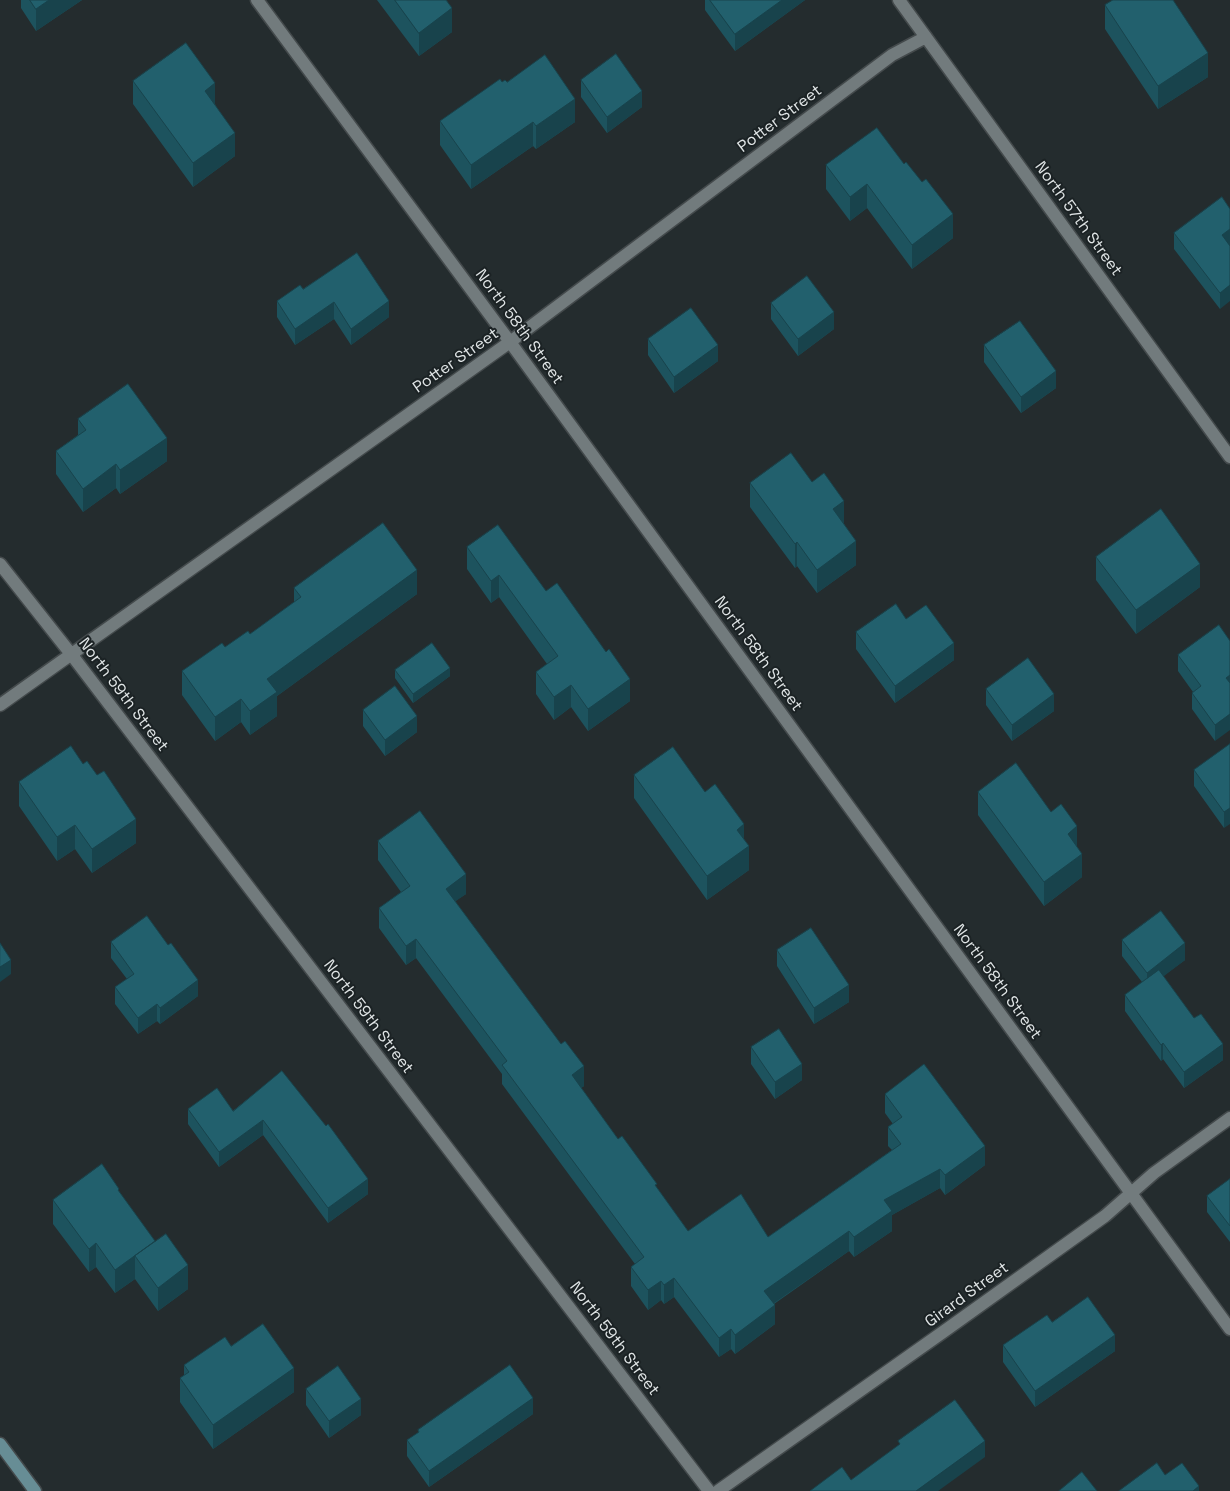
<!DOCTYPE html>
<html>
<head>
<meta charset="utf-8">
<style>
	body { margin:0 }
	canvas { display:block; background:#242c2e }
</style>
</head>
<body>
<canvas width="1230" height="1491"></canvas>
<script>
const ctx = document.querySelector('canvas').getContext('2d');
ctx.lineJoin = 'round';
function stroke(path, color, width, dash) {
  ctx.strokeStyle = color;
  ctx.lineWidth = width;
  ctx.lineCap = dash ? 'butt' : 'round';
  ctx.setLineDash(dash || []);
  ctx.stroke(path);
}
function fill(path, color) {
  ctx.fillStyle = color;
  ctx.fill(path, 'evenodd');
}
function label(font, color, halo, rows, align = 'center') {
  ctx.font = font + ' "Space Grotesk",sans-serif';
  ctx.lineWidth = 4;
  ctx.setLineDash([]);
  ctx.textBaseline = 'middle';
  ctx.strokeStyle = halo;
  ctx.fillStyle = color;
  for (const [text, x, y, turn = 0] of rows) {
    ctx.save();
    ctx.translate(x, y);
    ctx.rotate((+turn || 0) * Math.PI / 180);
    ctx.textAlign = isNaN(turn) ? turn : align;
    if (halo) ctx.strokeText(text, 0, 0);
    ctx.fillText(text, 0, 0);
    ctx.restore();
  }
}
const street = new Path2D(`
	M257 0 510 342 1230 1329
	M899 0 1230 457
	M0 564 71 654 709 1491
	M0 705 510 342 892 55 926 37
	M718 1491 943 1332 1105 1216 1154 1173 1230 1118`);
const secondary = new Path2D(`
	M0 1444 35 1491`);
const wall = new Path2D(`
	M21 0H82L36 31 21 8Z
	M377 0H447L452 32 419 56Z
	M705 0H805L735 51 705 10Z
	M1105 5 1208 77 1158 109 1105 29Z
	M581 80 642 107 607 133 581 97Z
	M133 81 215 104 235 156 193 187 133 104Z
	M502 82H507L575 122 536 149 533 146 471 189 440 145V121Z
	M877 128 953 238 912 269 867 208 850 221 826 189V165Z
	M1230 209V245L1220 309 1174 249V233Z
	M303 289 389 317 351 345 334 319 295 345 277 317V301Z
	M771 303 834 329 798 356 771 319Z
	M648 339 718 361 674 393 648 355Z
	M984 345 1056 388 1021 413 984 362Z
	M78 419 167 461 120 494 116 488 83 512 56 474V451L78 435Z
	M812 482 844 524 856 565 817 593 797 566 795 568 750 507V483Z
	M467 547 546 591 630 701 588 731 571 707 554 720 536 694V672L547 664 499 597 491 603 467 569Z
	M1096 557 1200 587 1136 634 1096 580Z
	M294 588 417 594 277 696V716L250 735 241 722 215 741 182 695V671L250 634 294 602Z
	M906 619 954 660 895 703 856 649V632Z
	M1230 641 1215 741 1192 709V693L1193 692 1178 671V655Z
	M395 670 450 676 413 703 395 678Z
	M986 689 1054 711 1012 741 986 705Z
	M363 710 417 732 385 756 363 726Z
	M1230 744 1224 828 1194 786V770Z
	M634 775 705 792 744 840 749 870 707 900 634 798Z
	M19 782 136 843 92 873 75 849 57 861 19 806Z
	M978 792 1051 812 1077 847 1082 877 1044 906 978 815Z
	M378 841 466 894 455 901 584 1086 581 1088 618 1139 657 1188 688 1231 768 1237 892 1150 888 1146V1127L893 1124 885 1113V1094L985 1165 945 1195 940 1188 892 1215V1231L854 1257 849 1251 774 1304 775 1324 735 1354 731 1349 719 1357 674 1297 664 1304 661 1300 648 1310 631 1286V1267L635 1264 502 1084V1074L416 958 406 965 379 928V908L401 892 378 860Z
	M1122 940 1185 960 1163 976 1223 1060 1184 1088 1163 1059 1161 1061 1125 1011V995L1142 982 1122 956Z
	M111 942 198 996 160 1024 157 1021 138 1034 115 1004V987L127 979 111 958Z
	M777 950 849 1002 814 1024 777 966Z
	M751 1047 802 1080 775 1099 751 1064Z
	M282 1071 368 1194 328 1223 263 1135 219 1167 188 1124V1109L233 1111Z
	M1230 1179V1242L1207 1212V1196Z
	M119 1193 188 1289 158 1311 135 1279 115 1293 96 1267 89 1272 53 1224V1200Z
	M1052 1322 1115 1351 1035 1407 1003 1362V1345Z
	M231 1346 294 1392 213 1449 180 1402V1378L184 1375V1365Z
	M306 1389 361 1415 329 1438 306 1405Z
	M533 1414 429 1487 407 1456V1440L418 1433V1430Z`);
const shadedWall = new Path2D(`
	M49 0H82L36 31V9Z
	M444 0H447V12L452 8V32L419 56V33Z
	M782 0H805L735 51V34Z
	M1208 53V77L1158 109V86Z
	M215 83V107L205 91Z
	M642 91V107L607 133V117Z
	M575 99V122L536 149V126Z
	M533 122V146L471 189V165Z
	M235 133V156L193 187V163Z
	M867 184V208L850 221V197Z
	M953 214V238L912 269V245Z
	M1230 229V245L1222 251V235Z
	M1230 285V301L1220 309V293Z
	M389 301V317L351 345V329Z
	M334 302V319L295 345V329Z
	M834 312V329L798 356V339Z
	M718 345V361L674 393V377Z
	M1056 371V388L1021 413V397Z
	M167 438V461L120 494V470Z
	M116 464V488L83 512V489Z
	M844 501V524L833 533V509Z
	M856 541V565L817 593V570Z
	M797 542V566L795 568V544Z
	M1200 564V587L1136 634V610Z
	M417 570V594L277 696V716L250 735V711L267 679Z
	M499 575V597L491 603V581Z
	M954 643V660L895 703V686Z
	M450 668V676L413 703V694Z
	M1230 675V691L1226 678Z
	M630 679V701L588 731V709Z
	M571 685V707L554 720V697Z
	M1054 694V711L1012 741V725Z
	M241 699V722L215 741V717Z
	M1230 714V730L1215 741V725Z
	M417 716V732L385 756V740Z
	M1230 808V824L1224 828V812Z
	M136 819V843L92 873V849Z
	M744 824V848L737 830Z
	M75 825V849L57 861V837Z
	M1077 826V850L1068 834Z
	M749 846V870L707 900V876Z
	M1082 854V877L1044 906V882Z
	M466 874V894L446 908V889Z
	M416 939V958L406 965V946Z
	M1185 943V960L1147 989V973Z
	M11 960V974L0 982V967Z
	M198 980V996L160 1024V1008Z
	M849 985V1002L814 1024V1008Z
	M157 1004V1021L138 1034V1018Z
	M1163 1043V1059L1161 1061V1045Z
	M1223 1044V1060L1184 1088V1072Z
	M802 1064V1080L775 1099V1082Z
	M584 1066V1086L572 1094V1075Z
	M263 1120V1135L219 1167V1152Z
	M985 1146V1165L945 1195V1175Z
	M940 1169V1188L892 1215V1231L854 1257V1237L884 1200Z
	M368 1179V1194L328 1223V1208Z
	M849 1231V1251L764 1310V1291Z
	M155 1241 135 1256V1279L115 1293V1270Z
	M96 1243V1267L89 1272V1249Z
	M188 1265V1289L158 1311V1288Z
	M674 1278V1297L664 1304V1285Z
	M661 1281V1300L648 1310V1290Z
	M775 1305V1324L735 1354V1335Z
	M731 1329V1349L719 1357V1338Z
	M1115 1335V1351L1035 1407V1391Z
	M294 1368V1392L213 1449V1425Z
	M533 1398V1414L429 1487V1471Z
	M361 1399V1415L329 1438V1421Z
	M985 1441V1457L938 1491H916Z
	M1199 1486V1491H1193Z`);
const building = new Path2D(`
	M30 0H49L36 9Z
	M395 0H446L452 8 419 33Z
	M710 0H782L735 34Z
	M1113 0H1173L1208 53 1158 86 1105 5Z
	M186 43 215 83 205 91 235 133 193 163 133 81Z
	M616 54 642 91 607 117 581 80Z
	M545 55 575 99 536 126 533 122 471 165 440 121 500 79 502 82 505 80 507 82Z
	M877 128 904 164 906 162 922 182 926 179 953 214 912 245 867 184 850 197 826 165Z
	M1222 197 1230 209V229L1222 235 1230 246V285L1220 293 1174 233Z
	M357 253 389 301 351 329 334 302 295 329 277 301 300 285 303 289Z
	M807 276 834 312 798 339 771 303Z
	M691 308 718 345 674 377 648 339Z
	M1020 321 1056 371 1021 397 984 345Z
	M128 384 167 438 120 470 116 464 83 489 56 451 86 430 78 419Z
	M791 453 812 482 824 473 844 501 833 509 856 541 817 570 797 542 795 544 750 483Z
	M1161 509 1200 564 1136 610 1096 557Z
	M383 523 417 570 267 679 277 692 250 711 241 699 215 717 182 671 222 643 225 647 248 631 250 634 301 597 294 588Z
	M498 525 546 591 557 583 606 652 609 649 630 679 588 709 571 685 554 697 536 672 558 656 499 575 491 581 467 547Z
	M896 604 906 619 926 605 954 643 895 686 856 632Z
	M1219 625 1230 641V675L1226 678 1230 683V714L1215 725 1192 693 1201 686 1178 655Z
	M432 643 450 668 413 694 395 670Z
	M1028 658 1054 694 1012 725 986 689Z
	M395 686 417 716 385 740 363 710Z
	M1230 744V808L1224 812 1194 770Z
	M71 746 83 764 87 761 97 775 104 771 136 819 92 849 75 825 57 837 19 782Z
	M673 747 705 792 715 784 744 824 737 830 749 846 707 876 634 775Z
	M1016 763 1051 812 1061 804 1077 826 1068 834 1082 854 1044 882 978 792Z
	M420 811 466 874 446 889 561 1044 565 1041 584 1066 572 1075 618 1139 622 1136 657 1184 655 1185 688 1231 741 1194 768 1237 901 1144 888 1127 902 1117 885 1094 924 1064 985 1146 945 1175 940 1169 884 1200 892 1211 854 1237 849 1231 764 1291 775 1305 735 1335 731 1329 719 1338 674 1278 664 1285 661 1281 648 1290 631 1267 644 1257 502 1065 507 1061 416 939 406 946 379 908 410 886 378 841Z
	M1161 911 1185 943 1147 973 1122 940Z
	M147 916 168 945 171 943 198 980 160 1008 157 1004 138 1018 115 987 134 974 111 942Z
	M811 928 849 985 814 1008 777 950Z
	M0 943 11 960 0 967Z
	M1159 970 1194 1018 1201 1014 1223 1044 1184 1072 1163 1043 1161 1045 1125 995Z
	M779 1029 802 1064 775 1082 751 1047Z
	M282 1071 326 1126 328 1124 368 1179 328 1208 263 1120 219 1152 188 1109 217 1088 233 1111Z
	M102 1164 119 1189 118 1190 155 1241 115 1270 96 1243 89 1249 53 1200Z
	M1230 1179V1226L1207 1196Z
	M166 1234 188 1265 158 1288 135 1256Z
	M1088 1297 1115 1335 1035 1391 1003 1345 1047 1315 1052 1322Z
	M263 1324 294 1368 213 1425 180 1378 189 1372 184 1365 225 1337 231 1346Z
	M510 1365 533 1398 429 1471 407 1440 419 1432 418 1430Z
	M338 1366 361 1399 329 1421 306 1389Z
	M955 1400 985 1441 916 1491H810L842 1467 851 1480 900 1444 898 1441Z
	M1157 1463 1165 1475 1182 1463 1199 1486 1193 1491H1119Z
	M1082 1472 1097 1491H1059Z`);
const streetNames = [
	["Potter Street",780,119,-37],
	["North 57th Street",1078,219,54],
	["North 58th Street",519,327,54],
	["Potter Street",456,361,-35],
	["North 58th Street",758,654,54],
	["North 59th Street",123,695,53],
	["North 58th Street",997,982,54],
	["North 59th Street",368,1017,53],
	["Girard Street",967,1295,-36],
	["North 59th Street",614,1339,53]
];
stroke(street, '#444a4c', 15);
stroke(secondary, '#444a4c', 15);
stroke(street, '#727b7d', 12);
stroke(secondary, '#678d95', 12);
fill(wall, '#1d535e');
fill(shadedWall, '#18434c');
fill(building, '#22606d');
stroke(building, '#18434c', 1);
label('16px', '#e0e5e6', '#1b2224', streetNames);
</script>
</body>
</html>
